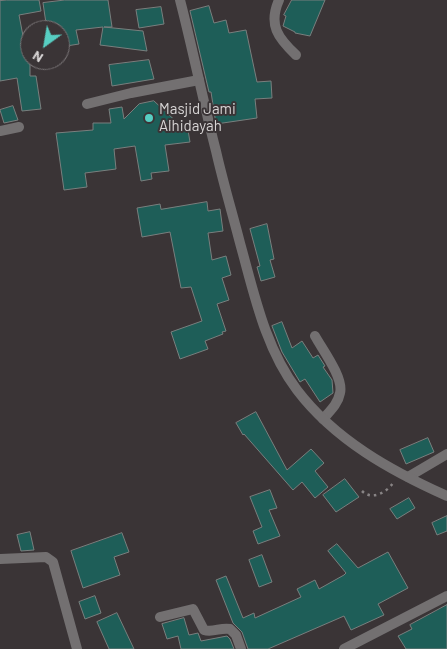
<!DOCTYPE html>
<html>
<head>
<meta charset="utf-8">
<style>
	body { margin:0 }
	#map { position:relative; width:447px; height:649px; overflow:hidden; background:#3a3436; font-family:Barlow,sans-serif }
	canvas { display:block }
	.north { position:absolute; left:20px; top:20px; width:50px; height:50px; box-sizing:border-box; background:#3a3436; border:1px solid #797476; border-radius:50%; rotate:212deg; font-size:14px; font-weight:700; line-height:20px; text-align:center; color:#d8d5d5 }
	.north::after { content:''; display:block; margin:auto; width:18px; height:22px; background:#57cec2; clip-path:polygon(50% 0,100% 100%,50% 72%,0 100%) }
</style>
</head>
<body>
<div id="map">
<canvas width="447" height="649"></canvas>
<div class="north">N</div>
</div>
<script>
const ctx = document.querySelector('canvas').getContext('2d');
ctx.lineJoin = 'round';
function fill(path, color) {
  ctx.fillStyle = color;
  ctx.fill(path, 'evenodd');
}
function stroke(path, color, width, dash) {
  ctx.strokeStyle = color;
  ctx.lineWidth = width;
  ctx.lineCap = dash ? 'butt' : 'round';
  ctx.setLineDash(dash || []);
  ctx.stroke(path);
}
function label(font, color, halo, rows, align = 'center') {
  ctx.font = font + ' Barlow,sans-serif';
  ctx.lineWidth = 4;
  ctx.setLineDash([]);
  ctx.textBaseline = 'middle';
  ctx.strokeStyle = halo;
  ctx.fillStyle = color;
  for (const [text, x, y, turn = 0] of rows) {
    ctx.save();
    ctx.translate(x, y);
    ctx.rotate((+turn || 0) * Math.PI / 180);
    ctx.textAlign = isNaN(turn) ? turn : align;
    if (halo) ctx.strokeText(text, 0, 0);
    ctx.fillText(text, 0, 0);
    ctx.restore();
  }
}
const building = new Path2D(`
	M7 0H39L41 11 19 15 23 36 30 35V76H36L41 109 22 111 17 78 0 81V1Z
	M65 0H108L112 27H104L143 31 147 51 100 45 103 27 76 30 79 44 60 47V27L47 30 43 3Z
	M292 0H325L310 36 295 33V32L283 26 286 16 284 15Z
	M209 6 214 23 226 20 229 33 246 30 257 82 271 81 272 98 255 99 257 118 216 124 211 92H209L190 11Z
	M161 7 164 24 139 28 136 10Z
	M149 60 154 79 112 86 109 65Z
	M154 101 180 125 187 124 190 142 165 145 169 171 151 173 152 179 141 181 135 146 114 149 116 169 85 173 87 187 64 190 56 133 93 130V123H111L109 109 122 107 124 119 139 104Z
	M13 106 18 120 4 123 0 110Z
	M207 202 208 211 220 209 223 231 208 233 212 260 226 256 231 275 222 278 229 300 217 304 226 331 222 332 223 334 205 341 208 349 180 359 171 332 202 321 191 287 181 288 170 232 142 237 137 208 160 204 161 209Z
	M267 224 274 259 270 260 275 277 261 281 257 267 260 266 250 229Z
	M282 322 292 348 302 341 313 358 318 355 325 366 323 367 332 380 333 393 320 402 305 379 300 382 282 352 272 326Z
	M256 412 287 470 311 449 324 463 315 471 328 487 315 498 302 482 293 490 244 434 243 435 236 423Z
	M428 438 434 452 406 464 400 450Z
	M345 479 359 497 336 512 323 495Z
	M270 490 277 508 269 510 280 536 258 544 253 531 262 527 250 497Z
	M409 498 415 508 397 519 390 509Z
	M447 516V531L437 535 432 523Z
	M30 532 34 550 21 551 17 535Z
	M122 533 129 552 114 557 120 575 83 588 71 551Z
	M337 544 358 568 388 552 408 588 378 604 384 615 351 630 344 616 268 649H248L242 632 233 623 216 580 226 576 243 618 254 613 255 618 301 597 297 589 315 580 319 589 344 575 346 573 328 551Z
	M262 555 272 582 259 587 249 560Z
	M95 596 101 613 85 619 79 602Z
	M447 605V649H406L398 636 412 629 410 625Z
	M117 613 134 649H109L97 622Z
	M184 618 189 635 198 633 201 641 227 636 230 639 234 649H181L178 636 167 639 162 624Z`);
const path = new Path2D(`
	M362 491C372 501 387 492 393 483`);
const minor = new Path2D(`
	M279 0C268 25 278 38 296 55
	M87 104 131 93 199 80
	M0 131 19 127
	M315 336C322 349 344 378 340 393 338 404 330 411 323 419
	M408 477 447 454
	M0 559 46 557 53 562 77 649
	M160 617 193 609 204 630C213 633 221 627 230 629L236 635 241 649`);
const tertiary = new Path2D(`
	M180 0C193 50 203 101 216 151 223 182 232 212 240 243 254 293 265 348 297 390 335 440 391 471 447 496
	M344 649 447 596`);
const markers = [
	[149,118,5,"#57cec2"]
];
const poiNames = [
	["Masjid Jami",159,109],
	["Alhidayah",159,126]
];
fill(building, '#1e5e58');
stroke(building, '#797f7e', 1);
stroke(path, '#888485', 2.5, [2.5, 4]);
stroke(minor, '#737071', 10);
stroke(tertiary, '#737071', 10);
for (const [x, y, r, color] of markers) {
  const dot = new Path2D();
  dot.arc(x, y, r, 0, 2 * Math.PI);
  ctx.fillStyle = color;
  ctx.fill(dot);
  stroke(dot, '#3a3436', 2);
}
label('15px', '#d8d5d5', '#3a3436', poiNames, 'left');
</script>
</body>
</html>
